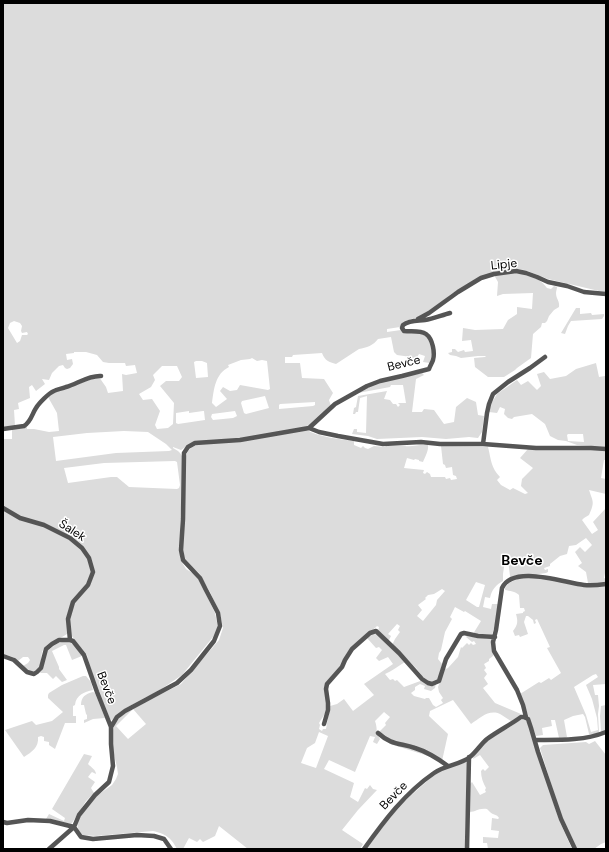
<!DOCTYPE html>
<html>
<head>
<meta charset="utf-8">
<style>
	body { margin:0 }
	#map { position:relative; width:609px; height:852px; overflow:hidden; background:#fff; font-family:"DM Sans",sans-serif }
	canvas { display:block }
	.frame { position:absolute; inset:0; border:4px solid #000; pointer-events:none }
</style>
</head>
<body>
<div id="map">
<canvas width="609" height="852"></canvas>
<div class="frame"></div>
</div>
<script>
const ctx = document.querySelector('canvas').getContext('2d');
ctx.lineJoin = 'round';
function fill(path, color) {
  ctx.fillStyle = color;
  ctx.fill(path, 'evenodd');
}
function stroke(path, color, width, dash) {
  ctx.strokeStyle = color;
  ctx.lineWidth = width;
  ctx.lineCap = dash ? 'butt' : 'round';
  ctx.setLineDash(dash || []);
  ctx.stroke(path);
}
function label(font, color, halo, rows, align = 'center') {
  ctx.font = font + ' "DM Sans",sans-serif';
  ctx.lineWidth = 3;
  ctx.setLineDash([]);
  ctx.textBaseline = 'middle';
  ctx.strokeStyle = halo;
  ctx.fillStyle = color;
  for (const [text, x, y, turn = 0] of rows) {
    ctx.save();
    ctx.translate(x, y);
    ctx.rotate((+turn || 0) * Math.PI / 180);
    ctx.textAlign = isNaN(turn) ? turn : align;
    if (halo) ctx.strokeText(text, 0, 0);
    ctx.fillText(text, 0, 0);
    ctx.restore();
  }
}
const green = new Path2D(`
	M3 3H606V292L599 291 548 279 525 270 516 269 494 272 477 280 451 294 439 304 418 318 411 319 406 321 400 327 387 329V332L401 330 423 334 430 340 432 353 430 363 423 362 425 356 419 354 416 359 411 357 397 355 394 352 391 337 378 339C374 345 366 348 359 349L336 364C329 362 325 361 322 353L293 355 292 357H285V363H300L302 378 324 379 333 393 329 400 331 406 310 425 305 427 265 435 190 444 181 450 173 447V448L178 451 180 453 182 456V488L180 529V559L186 569 194 574 200 581 215 613 218 627 213 637 182 675 157 692 146 697 126 708 119 713 112 720 110 719 91 673 87 655 71 635 67 634C60 639 49 642 44 648 38 657 46 669 31 672L23 666 28 663 30 660 28 657H23L18 661 13 657 3 654V432L4 439H12V429L27 427V429H34L49 432 59 431 57 413 48 397 54 392 99 377 106 387 108 393 123 391 122 374 126 375 137 373 135 365 126 366 125 363H109L103 362 97 355 86 352H74V353L66 354 67 360 72 359 73 364 70 368 67 369 65 368 63 365 59 366 52 373 49 380 42 379 45 384 36 391 32 385 29 387 30 398 18 403 19 409 14 410 15 426 3 427ZM14 321 20 323 22 326 21 331 22 333 27 332 28 334 27 335H22L20 341 17 343 8 328 10 323ZM252 358 257 361 262 360 267 361 270 389 268 390 240 385 237 390 230 391 223 387 220 391 227 399 216 407 212 403C214 389 215 374 229 367L228 365 241 360 250 359ZM196 361H202L207 363 208 377 196 378 194 362ZM162 366H177L182 377 179 381H166L160 386 174 403 173 424 168 428 157 429 155 425 160 411 152 399 143 400 139 394 151 387 155 380 153 375ZM265 396 269 408 246 414 244 413 241 403 242 401ZM315 402V405L313 406 279 409V405L280 404ZM189 411V413L203 411H204L205 420 178 424 176 423V413ZM235 411 237 416 233 418 213 420 211 417 212 414ZM124 431 148 432 166 444 172 450 169 451 116 453 56 461 53 437 87 433ZM175 461 177 462 180 485 179 488 177 489 129 487 117 477H111L68 483 64 468 104 463Z
	M505 273C521 273 537 274 547 288L551 289 554 286 557 287C557 289 556 291 556 293 556 299 560 301 559 307L554 310 549 316 547 321 545 323H542L541 327 533 334 531 358 517 368 515 370 504 377H488L475 367 474 358 485 357 486 356H478L461 358 456 356 450 355 448 353 452 352V349H455L458 352 464 350 465 352 473 351 471 340 462 341 463 328 475 330 503 329 508 320 517 314V307L532 309 533 293 503 294 497 296 498 282 494 275Z
	M576 308H580V314L591 313 592 315 604 314V316L602 319 571 321 568 326 565 334 561 333Z
	M596 363 599 377 605 376 606 372V447L577 445 566 441 558 440 550 436 545 424 532 414 514 417 512 419 508 418 504 414 505 409 500 407 497 413 489 412 491 404 497 394 517 380 521 385 528 381 537 390 541 386 537 374 544 372 550 379 566 376 576 369ZM568 434H583L584 442 568 441 567 435Z
	M422 373 424 375 416 379 412 412H422L424 409 434 410 444 424 454 422 456 407 467 398 476 402 478 415 484 416 482 432 478 438 469 437 446 439 422 437 377 439 368 436 352 434 354 429H357V432L366 433 367 396 360 398 358 412H356L355 414H353L354 408 356 407 358 396 387 391 384 399 390 400 393 404H396L398 407 400 405 398 403H406L403 385H391L390 387 358 393 377 383Z
	M307 430C319 437 339 439 354 441V445L361 448 363 446 365 448 368 449 374 446 385 447 386 446C393 446 399 446 405 446 413 447 420 444 428 445 429 450 425 457 423 462L419 461V460L415 459 414 460 407 458 404 468C410 469 417 469 424 470L423 473 425 474 427 472 430 474 431 477H445L446 479 450 478 451 480 457 479 456 476 453 475 452 467 446 468 445 465 443 464 441 446 488 447C491 459 491 468 500 477L497 480 501 485 510 490 513 488 525 494 528 493 521 486 522 479 533 468 520 458 528 449 606 450V460H604L601 478 606 479V494L589 490C593 502 595 502 589 515L584 518 582 520 592 534 598 530 593 522 606 508V573H605L604 578 606 579V583L590 584 588 583 586 572 578 566 582 563 575 552 580 547 585 552 592 545 586 538 576 545 569 546 567 554 560 556 550 564V566L544 568 545 570 548 569V572L546 573 511 578 510 576 508 560H505L503 574V581C496 585 492 589 490 598L485 597 483 607 491 609 492 604H499V611L492 635 473 634 481 621 465 611 464 612 455 607 450 617 452 619 445 632 441 650 439 653 438 659 442 664 439 677 436 681 432 683 428 681 424 678 416 668 392 645 395 639 400 632 398 630 400 626 397 624 388 634 391 636 389 640 387 641 378 631 379 627 377 626 375 628 351 648 347 653 340 668 326 682 325 687 326 700V712L319 723 320 725 319 729 322 731 323 729H326L330 706 337 704 344 699 353 711 374 695 364 684 393 664 388 657 379 661 376 658 382 650 379 647 376 648 367 638 372 634H377L405 662C398 666 392 671 385 674L390 680 393 679 395 681 397 680 404 687 423 680 436 684 435 688 431 691 424 689 425 686 420 684 415 687V690L411 693 414 696 425 699 426 698H429L433 705 436 707 443 703 441 700 443 698 439 692 438 687 445 668 446 669 448 668 458 657 461 647 462 648 467 643 469 645 471 643 473 645 476 644 474 641 472 642 466 637 467 636 491 639 492 640C494 649 498 654 489 659V661L484 664 486 668 484 670 487 674 484 678 488 684 483 688 495 703 521 714 520 716 511 721C507 719 504 716 500 714 489 709 480 718 471 724L453 700 430 711 429 716 448 734 442 761 422 754 390 744 385 740 379 732 386 725 385 723 390 717 384 712 375 721C378 729 375 732 380 739L377 744 373 742 375 737 370 736 355 772 329 760 324 769 354 783 350 797 358 802 365 788 367 789 370 785 373 789 377 790 358 810 342 830 363 844 360 849H292V848L248 849 219 826 215 836 203 842 200 839 197 842 189 838 183 849H177C175 846 174 843 171 840 167 835 159 832 153 831L96 836 82 835 78 829 77 823 80 817 95 797 112 785 116 779 118 774 117 767 113 751V730L114 725 121 716 148 700 159 695 181 684 219 640 223 628 220 614 210 592 199 573 185 561 183 549 185 461C187 450 189 449 198 444ZM476 582 485 585 479 607H477L466 600ZM442 589 445 591 437 600 436 605 423 621 417 616 422 610 418 605 426 599 425 598 428 595 434 594ZM133 709 146 724 128 739 116 726ZM319 732 328 736 316 768 301 763 307 748 315 743Z
	M530 578 606 586V684L593 685 595 695H598L599 706 598 714 599 732 593 735 589 734 585 717 583 714 573 716 564 720 567 737 565 738H559L555 720H551L552 726 542 728 543 735 536 736 520 694 539 682 541 683 549 678 551 680 561 673 547 648 550 647 537 619 535 620 536 623 534 624 533 620 528 616H526L524 622 528 634 520 637 519 635 515 636 513 631C518 625 518 621 516 614L523 613V612L525 611 524 608H520L519 595C515 591 510 591 505 590V588L509 583 518 579ZM596 674 598 677 586 685 592 699 597 718 598 730 591 732 586 715 574 687 593 675Z
	M66 641C74 642 78 650 82 656L72 660 66 645H64L52 651 59 667V669L67 680 62 682 56 676 53 679 47 673H40L42 670 47 651 58 643Z
	M83 676H86L91 682 93 690C84 692 76 695 75 705L73 706V716H76V723H65L55 749 49 745V742L44 741V737L41 736 38 737C39 747 32 752 24 757L5 730 32 721 36 725 52 721 63 712 48 698V695L49 693 62 685Z
	M93 692 95 693 105 718 93 719 84 723V720L87 719V715L86 714 84 705H81C81 697 85 694 93 692Z
	M606 705V730L601 732 600 716 601 706Z
	M524 719 527 722 530 729 559 820 572 849H488L487 843H483V837L498 838 499 831 491 830 492 818 498 819 499 818C497 814 493 815 490 812 489 811 488 810 487 809 477 808 477 812 469 812L470 784 472 782 480 795 486 792 485 790 486 788C483 783 481 777 481 771L483 769 485 771 489 767 480 755 473 759C477 744 497 735 510 727 515 724 518 720 524 719Z
	M595 741 606 755V842L601 844 594 849H576L565 824 557 803 540 748 543 745 586 742 589 744Z
	M84 754 92 756 88 764C91 767 96 770 96 774L92 772 91 773 88 777 95 782 91 788 94 793 86 801 72 823 71 824 46 819 49 814 64 821 65 818 52 809Z
	M465 761 467 763V768L465 849H365L395 812 408 798 434 775 440 771Z`);
const minor = new Path2D(`
	M418 319 429 313 458 292 481 278 494 274 516 271 526 273 537 277 548 282 567 286 584 292 606 294
	M309 428 335 404 367 386 380 381 402 376 429 369C430 366 432 363 433 360 435 353 433 339 426 334 420 330 411 332 404 331L402 328 403 325C410 320 417 321 425 320 433 319 442 315 450 313
	M3 429 24 426C31 422 32 414 36 408 39 403 49 393 54 391 57 389 62 389 66 387 77 384 89 375 101 376
	M483 444 487 413 489 404 493 394 508 382 530 368 545 357
	M3 508 20 518 44 525 70 538 82 548 89 558 93 572 88 585 73 602 68 619 70 640
	M3 656 14 660 27 672 34 674 37 672 41 668 46 649 52 644 59 640H70L73 641 84 655 97 692 111 727V744L113 766 109 782 95 795 79 815 74 827 49 849
	M526 717 523 705 517 690 494 651 493 642 496 630 502 588C513 564 565 583 584 585 592 586 599 585 606 584
	M324 724 328 710V703L326 689 327 684 342 667 345 660 352 649 370 633 376 631 399 653 422 679 428 683 432 684 439 681 446 659 461 634 464 633 478 636 495 637
	M111 727 117 717 125 711 177 683 191 670 214 641 220 626 218 613 206 590 200 578 183 560 181 550 183 519 184 453 188 447 195 443 240 440 309 428 319 432 338 436 383 444 421 442 440 444H483L536 448H591L606 449
	M378 733C391 745 400 743 415 748 428 752 437 758 448 766
	M535 740C558 740 584 741 606 732
	M3 822 7 823 28 820 50 821 74 827 81 837 93 839 137 835 154 836 164 839 171 849
	M364 849C384 821 405 793 434 773 445 765 460 765 470 757 476 752 481 744 487 739 498 731 510 725 521 717H524L528 719 531 728 538 752 561 819 575 849
	M467 849 469 757`);
const streetNames = [
	["Lipje",504,265,-6],
	["Bevče",404,364,-14],
	["Šalek",72,531,33],
	["Bevče",106,688,69],
	["Bevče",394,796,-46]
];
const quarterNames = [
	["Bevče",522,561]
];
fill(green, '#dcdcdc');
stroke(minor, '#555', 4.5);
label('12px', '#000', '#fff', streetNames);
label('bold 14px', '#000', '#fff', quarterNames);
</script>
</body>
</html>
